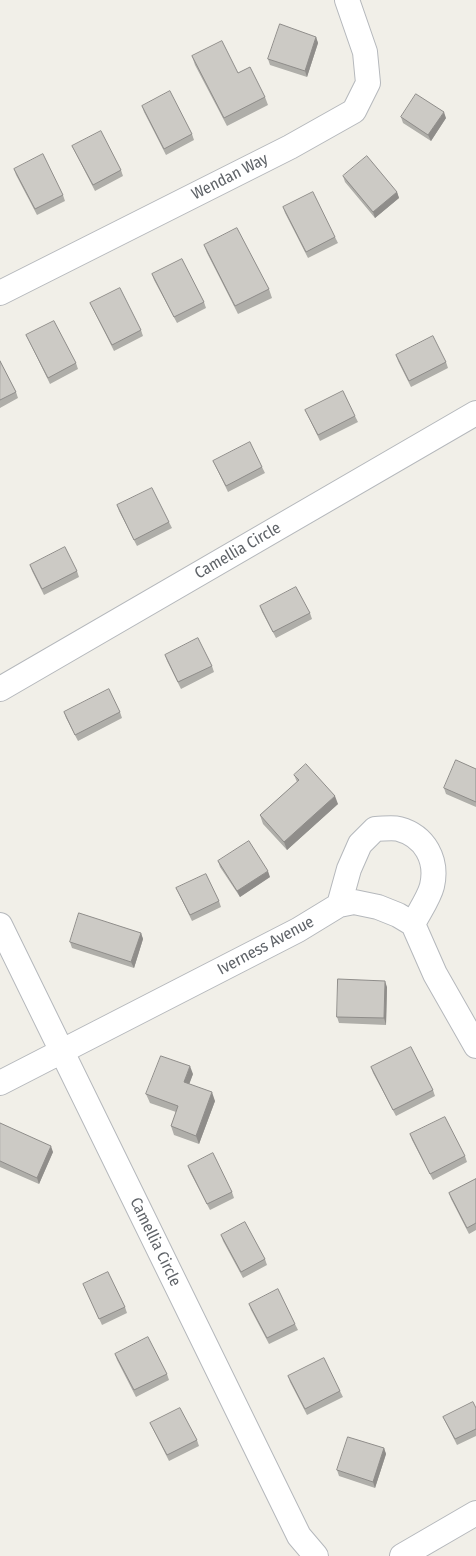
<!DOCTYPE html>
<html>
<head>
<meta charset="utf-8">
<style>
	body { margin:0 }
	canvas { display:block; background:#f1efe8 }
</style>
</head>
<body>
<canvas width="476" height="1556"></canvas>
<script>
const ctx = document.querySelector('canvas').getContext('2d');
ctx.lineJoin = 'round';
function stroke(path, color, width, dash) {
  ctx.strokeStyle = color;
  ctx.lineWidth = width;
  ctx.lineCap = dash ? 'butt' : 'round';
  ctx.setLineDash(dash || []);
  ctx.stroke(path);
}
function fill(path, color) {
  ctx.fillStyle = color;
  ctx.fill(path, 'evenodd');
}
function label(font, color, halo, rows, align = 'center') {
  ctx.font = font + ' "Fira Sans Condensed",sans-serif';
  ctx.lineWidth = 4;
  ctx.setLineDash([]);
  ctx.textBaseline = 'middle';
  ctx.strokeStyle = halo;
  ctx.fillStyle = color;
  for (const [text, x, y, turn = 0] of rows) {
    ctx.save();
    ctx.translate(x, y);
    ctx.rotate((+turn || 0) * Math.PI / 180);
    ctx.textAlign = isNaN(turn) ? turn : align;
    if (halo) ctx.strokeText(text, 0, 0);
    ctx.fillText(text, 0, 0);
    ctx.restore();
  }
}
const minor = new Path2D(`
	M0 293 290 147 354 111 368 83 365 52 347 0
	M0 689 476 413
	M339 905 349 869 360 844 375 829C383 829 392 827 399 829 425 836 438 860 432 886 429 898 419 912 413 924
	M0 925 299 1536 316 1556
	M0 1083 298 930 339 905 354 902 378 907 398 915 413 924 435 974 476 1046
	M402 1556 476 1513`);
const wall = new Path2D(`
	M316 37 318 43 307 77 270 65 268 59Z
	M192 56 238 73 265 97 268 105 227 126 195 65Z
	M142 106 192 134 194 140 166 155 144 112Z
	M401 117 446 118 431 141 403 123Z
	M72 146 121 170 123 176 95 191 75 152Z
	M14 169 63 195 65 201 37 215 16 175Z
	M343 176 397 192 399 198 375 218 345 182Z
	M283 207 335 237 338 243 308 258 285 213Z
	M204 245 269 289 272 298 238 314 207 253Z
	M152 274 204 302 206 308 177 323 154 280Z
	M90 303 141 330 143 336 114 351Z
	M26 335 76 363 78 369 50 384 29 341Z
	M396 355 446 362 448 368 411 387 398 361Z
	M0 361 16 392 18 398 0 408Z
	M305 410 355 416 358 422 320 441 308 416Z
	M213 461 262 467 265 473 228 492 216 467Z
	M117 505 169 522 172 528 137 546 119 511Z
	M30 565 77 571 79 577 44 595 32 571Z
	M260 606 310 613 312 619 276 638 262 612Z
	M165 655 212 666 214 672 181 689 167 661Z
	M64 712H120L122 718 78 741 66 718Z
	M476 769V807L446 794 444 788Z
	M294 775 338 804 287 850 263 824 260 815 297 782Z
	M218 861 270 877 240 897 220 867Z
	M176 888 219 901 221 907 192 921Z
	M141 933 143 939 134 968 72 948 70 942Z
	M387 987 386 1025 339 1023 337 1017Z
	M371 1067 433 1090 435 1096 396 1116 373 1073Z
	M193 1074 189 1084 215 1101 199 1144 174 1135 171 1126 176 1112 150 1103 146 1094Z
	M0 1123 53 1152 39 1184 0 1167Z
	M410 1134 465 1156 467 1162 433 1180 412 1140Z
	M188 1166 232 1192 234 1198 210 1210 190 1172Z
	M476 1179V1230L469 1234 451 1199 449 1193Z
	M221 1235 265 1259 267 1265 243 1278 223 1241Z
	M83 1284 125 1307 127 1313 102 1325Z
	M249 1304 295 1324 298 1330 269 1344 251 1310Z
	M115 1354 167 1374 169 1380 136 1397 117 1360Z
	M288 1376 340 1391 343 1397 307 1415 290 1382Z
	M476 1408V1436L457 1445 443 1417Z
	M150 1423 197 1440 199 1446 169 1461Z
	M384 1448 386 1454 375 1488 339 1476 337 1470Z`);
const shadedWall = new Path2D(`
	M316 37 318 43 307 77 305 71Z
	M444 112 446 118 431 141 428 135Z
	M397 192 399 198 375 218 373 212Z
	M335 796 338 804 287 850 284 842Z
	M268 871 270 877 240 897 237 891Z
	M141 933 143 939 134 968 131 962Z
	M385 981 387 987 386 1025 384 1018Z
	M190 1066 193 1074 187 1090 184 1082Z
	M212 1092 215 1101 199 1144 196 1136Z
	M51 1146 53 1152 39 1184 37 1178Z
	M384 1448 386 1454 375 1488 373 1482Z`);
const building = new Path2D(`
	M280 24 316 37 305 71 268 59Z
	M222 41 238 73 250 67 265 97 224 118 192 56Z
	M170 91 192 134 164 149 142 106Z
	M416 94 444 112 428 135 401 117Z
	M101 131 121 170 93 185 72 146Z
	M43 154 63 195 35 209 14 169Z
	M367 156 397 192 373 212 343 176Z
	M313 192 335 237 306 252 283 207Z
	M237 228 269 289 235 306 204 245Z
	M182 259 204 302 174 317 152 274Z
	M120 288 141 330 112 345 90 303Z
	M54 321 76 363 48 378 26 335Z
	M433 336 446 362 409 381 396 355Z
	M0 361 16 392 0 400Z
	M343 391 355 416 318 435 305 410Z
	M250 442 262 467 226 486 213 461Z
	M152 488 169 522 134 540 117 505Z
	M65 547 77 571 42 589 30 565Z
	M296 587 310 613 273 632 260 606Z
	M198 638 212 666 178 682 165 655Z
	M109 689 120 712 75 735 64 712Z
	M456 760 476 769V802L444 788Z
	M306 764 335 796 284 842 260 815 299 780 294 775Z
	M249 841 268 871 237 891 218 861Z
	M206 874 219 901 190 915 176 888Z
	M79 913 141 933 131 962 70 942Z
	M338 979 385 981 384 1018 337 1017Z
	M411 1047 433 1090 393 1110 371 1067Z
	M161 1056 190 1066 184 1082 212 1092 196 1136 171 1126 178 1106 146 1094Z
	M445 1117 465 1156 430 1174 410 1134Z
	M0 1123 51 1146 37 1178 0 1161Z
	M213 1153 232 1192 207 1204 188 1166Z
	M476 1179V1223L467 1228 449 1193Z
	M245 1222 265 1259 241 1272 221 1235Z
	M108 1272 125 1307 99 1319 83 1284Z
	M278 1289 295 1324 267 1338 249 1304Z
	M148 1337 167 1374 134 1390 115 1354Z
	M324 1358 340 1391 305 1409 288 1376Z
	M473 1402 476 1408V1429L455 1439 443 1417Z
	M180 1408 197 1440 167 1455 150 1423Z
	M348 1437 384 1448 373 1482 337 1470Z`);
const streetNames = [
	["Wendan Way",230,177,-27],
	["Camellia Circle",238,551,-30],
	["Iverness Avenue",266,946,-28],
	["Camellia Circle",155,1242,64]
];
stroke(minor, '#b5b8bc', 26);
stroke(minor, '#fff', 24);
fill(wall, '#afaea9');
fill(shadedWall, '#8f8d8a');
fill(building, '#cccac5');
stroke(building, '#8f8d8a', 1);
label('16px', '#5f6368', '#fff', streetNames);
</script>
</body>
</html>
